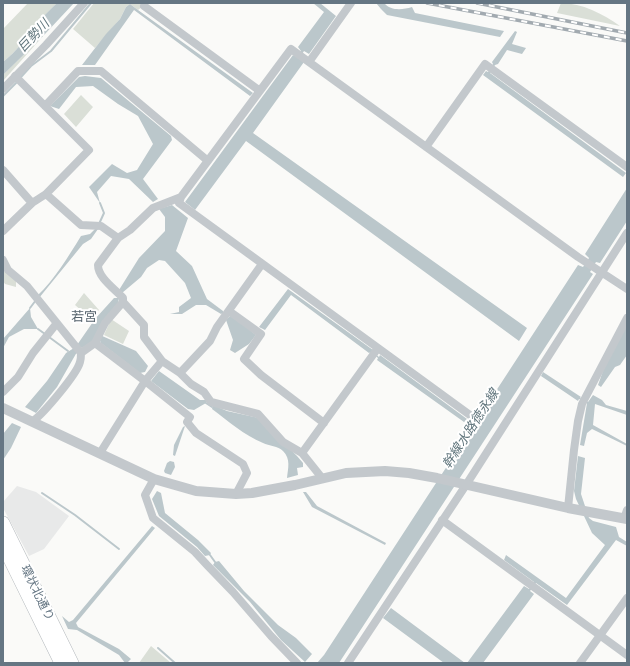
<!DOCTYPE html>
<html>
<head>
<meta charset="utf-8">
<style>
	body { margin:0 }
	#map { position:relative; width:630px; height:666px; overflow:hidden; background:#fafaf8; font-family:"Fira Sans Condensed",sans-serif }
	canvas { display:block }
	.frame { position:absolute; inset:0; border:4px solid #657683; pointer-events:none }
</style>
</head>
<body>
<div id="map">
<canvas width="630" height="666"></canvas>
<div class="frame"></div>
</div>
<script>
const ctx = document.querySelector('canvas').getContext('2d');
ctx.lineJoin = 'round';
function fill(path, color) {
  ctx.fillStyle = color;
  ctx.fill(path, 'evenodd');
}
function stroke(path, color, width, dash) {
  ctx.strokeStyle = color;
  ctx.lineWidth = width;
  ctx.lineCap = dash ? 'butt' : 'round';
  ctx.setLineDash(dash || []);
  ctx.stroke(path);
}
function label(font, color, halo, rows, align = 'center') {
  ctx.font = font + ' "Fira Sans Condensed","Noto Sans JP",sans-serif';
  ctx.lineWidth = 4;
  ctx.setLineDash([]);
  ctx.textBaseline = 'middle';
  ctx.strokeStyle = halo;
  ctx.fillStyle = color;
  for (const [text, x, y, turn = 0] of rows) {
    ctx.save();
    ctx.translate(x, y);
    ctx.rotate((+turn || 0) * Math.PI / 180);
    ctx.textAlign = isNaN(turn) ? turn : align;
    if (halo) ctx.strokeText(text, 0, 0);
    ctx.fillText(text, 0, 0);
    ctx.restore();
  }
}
const built = new Path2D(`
	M17 486 36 492 69 516 44 549 29 556 3 508V502Z`);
const green = new Path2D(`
	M28 3H57C49 11 41 18 35 26 24 40 17 51 3 62V29Z
	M94 3H147L138 10 130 4 126 7 120 19 95 48 73 29Z
	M561 3C582 3 603 14 620 26L557 13Z
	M45 34 3 81V75Z
	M81 95 93 107 76 127 64 114Z
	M3 270 16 280V287L5 284 3 281Z
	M84 293 99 310 90 318 75 305Z
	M111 319 129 331 123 344 104 335Z
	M151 646 171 663H139Z`);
const water = new Path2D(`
	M57 3H74L45 34 3 75V62C17 51 24 40 35 26 41 18 49 11 57 3Z
	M313 3H320L336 16 309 54 304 51 299 59 304 62 253 133 527 328 519 341 246 141 195 210 185 202 293 55 297 57 301 51 298 47 324 12Z
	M376 3H384C391 11 402 10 412 7L415 13 504 31 500 37 387 15 381 9Z
	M130 4 138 10 253 93 250 96 134 10 95 65H82L106 34 120 19 126 7Z
	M515 31 517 32 512 44 526 48 522 54 507 50 498 64 495 65 490 73 626 173 623 177 483 75 486 71 488 72 493 64 492 62Z
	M85 76 101 78 171 136 172 140 143 179 158 199 153 202 129 179 111 176 97 192 100 203 89 187 112 164 127 173 137 170 153 144 138 116 118 104 93 86 76 87 59 109 50 106 79 77Z
	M627 188V221L600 263 596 262 590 272 593 274 339 663H317L324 655 578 265 583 267 589 258 585 254Z
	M172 205 188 218 176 251 192 266 207 299 223 311V313L221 314 206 305H196L182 314H170L179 312V307L191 298 185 283 165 261 159 260 147 268 141 277 122 293 119 290 139 258 165 231V217L159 209Z
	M95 229H98L91 239 83 244 39 298 37 296C55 279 68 257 81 236L90 234Z
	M288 289 373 350 372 351 379 357 380 355 467 419 464 422 377 360 378 358 371 352 369 353 291 295 265 330 259 327Z
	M114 298H119L118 304 94 340 82 348 77 345 95 319Z
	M30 308 31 317 38 329H24L9 337 3 348V339Z
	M231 315 256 335 249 344 235 353 230 350 233 340 226 320Z
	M627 324V355L620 365 615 367 601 387 598 385 603 371Z
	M100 335 136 351 148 366 145 372 140 373 101 343 99 339Z
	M74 348 77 352 57 387 36 413 25 407 47 381 66 353Z
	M159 371 200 400H207L206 403 194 410 188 409 151 381Z
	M543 372 581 397 580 398 588 402 593 395 602 400 606 405 627 411V415L595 404 593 425 627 444V446L592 429 587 433 584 446 580 445 587 403 579 399 578 401 541 376Z
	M213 405 227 411 259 418 297 456 303 463V467L297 468 298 475 287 478C288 468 291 459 283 451 278 446 269 446 263 443 244 435 228 421 212 409Z
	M12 423 21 427 11 448 3 460V434Z
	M185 426 175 456 173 455 174 445 183 427Z
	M578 456 585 458 581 494 589 518 593 521 616 527 619 537 627 542V546L616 540 567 605 536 583 530 591 534 594 483 663H467L524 586 529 589 534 582 504 560 506 555 566 598 605 545 592 533 576 499 574 491Z
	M170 461 174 462 175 467 171 475 165 473 164 471 167 463Z
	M157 491 161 493 165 513 198 540 211 553 210 555 205 556 197 547 159 516 152 499Z
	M303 492H306L317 506 386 543 385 545 312 507Z
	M152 526 155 528 76 623 78 627 119 649 131 659 127 663H125L119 655 77 630 68 629 62 616 69 622 73 620Z
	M219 561 244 591 278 625 296 638 312 654 305 662 281 640 250 602 213 565 215 562Z
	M391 608 465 663H444L383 618Z`);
const stream = new Path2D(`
	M21 77 31 66 51 51 91 3
	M3 96 18 81
	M99 224 104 213 100 203
	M30 308 36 300
	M38 329 45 334
	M49 337 68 351
	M206 403 212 407
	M42 493 75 515 119 549
	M210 555 215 562
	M158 648 175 663`);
const minor = new Path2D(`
	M144 6 260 91
	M309 62 351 3
	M15 76 89 150 46 194 32 203
	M3 89 46 45 84 3
	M45 106 78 71H101L208 161
	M426 147 485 64 627 167
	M3 170 32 203 3 231
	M46 194 81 225 101 226 118 238 98 265C98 278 115 289 123 298V302L105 323 95 343 145 381 190 417 187 422 196 433 243 464 247 473 236 494
	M118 238 130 230 153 208 181 197
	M3 260 8 270 27 286 81 353
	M123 302 144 325V337L162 361 180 373 191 384 204 392 211 402 258 414 283 442 302 453
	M229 311 261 334 244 359 261 375 324 423
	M378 348 474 418
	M180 373 210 341 217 327 262 264
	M3 392 18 377 33 353 57 323
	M33 421C44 413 77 374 80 362 81 359 81 356 81 353L95 343
	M100 453 145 381 162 361
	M322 478 302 453 378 348 179 203 181 197 291 49 578 257 627 289
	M154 479 145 495 153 518 195 552 207 565 233 592 271 636 297 663
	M568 508 574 450 578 421 582 404 627 318
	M624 519 627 510
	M442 520 627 655
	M348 663 466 485 627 233
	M580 663 627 598`);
const tertiary = new Path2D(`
	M3 408 154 479 196 491 236 494 252 493 295 485 346 473 385 471 409 473 437 478 568 508 627 519`);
const trunk = new Path2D(`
	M3 523 72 663
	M3 545 61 663`);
const rail = new Path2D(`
	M427 3 627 41
	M477 3 627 33`);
const streetNames = [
	["環状北通り",37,593,64]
];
const waterNames = [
	["巨勢川",34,36,-47],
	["幹線水路徳永線",471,429,-57]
];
const neighbourhoodNames = [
	["若宮",84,317]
];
fill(built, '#e8e9e9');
fill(green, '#dadfd7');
fill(water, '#bbc7cb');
stroke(stream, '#bbc7cb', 2);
stroke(trunk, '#b4b9bd', 14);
stroke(minor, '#c3c8cc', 8);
stroke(tertiary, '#c3c8cc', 10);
stroke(trunk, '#fff', 13);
stroke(rail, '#a2aab0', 3.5);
stroke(rail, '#fff', 2, [6]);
label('12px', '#657683', '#fff', streetNames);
label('italic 13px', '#60757c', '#fff', waterNames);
label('13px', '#57646e', '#fff', neighbourhoodNames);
</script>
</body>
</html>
